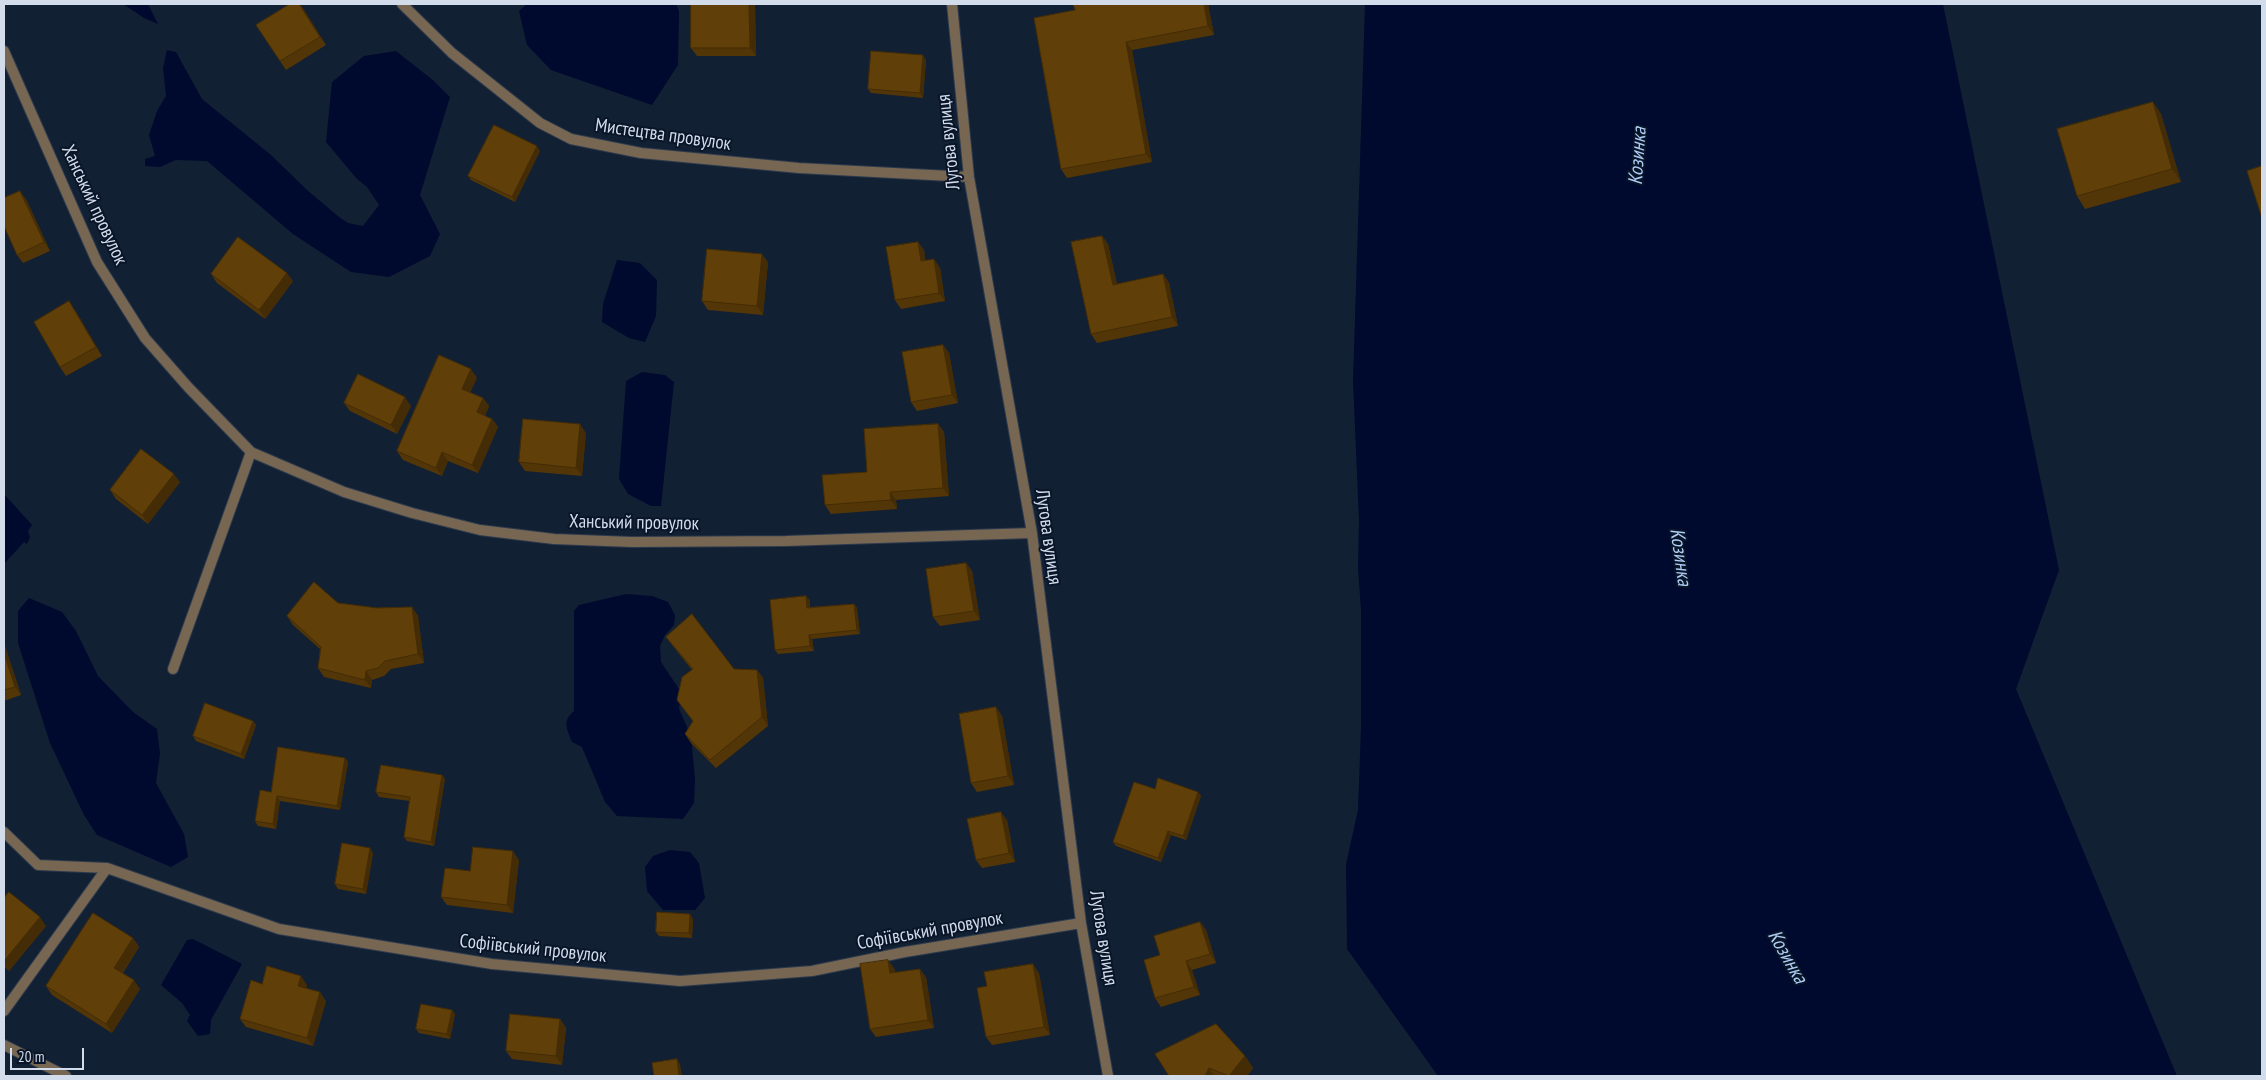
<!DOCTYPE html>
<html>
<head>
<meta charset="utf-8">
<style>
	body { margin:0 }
	#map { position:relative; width:2266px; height:1080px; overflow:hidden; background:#122034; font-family:"PT Sans Narrow",sans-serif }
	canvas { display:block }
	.frame { position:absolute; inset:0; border:5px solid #d3dcea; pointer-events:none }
	.scale { position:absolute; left:10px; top:1048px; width:74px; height:22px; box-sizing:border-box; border:2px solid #d3dcea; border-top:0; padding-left:6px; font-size:15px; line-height:18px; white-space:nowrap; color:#d3dcea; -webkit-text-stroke:4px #09162a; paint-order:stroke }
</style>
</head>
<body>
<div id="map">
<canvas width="2266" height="1080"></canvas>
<div class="frame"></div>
<div class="scale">20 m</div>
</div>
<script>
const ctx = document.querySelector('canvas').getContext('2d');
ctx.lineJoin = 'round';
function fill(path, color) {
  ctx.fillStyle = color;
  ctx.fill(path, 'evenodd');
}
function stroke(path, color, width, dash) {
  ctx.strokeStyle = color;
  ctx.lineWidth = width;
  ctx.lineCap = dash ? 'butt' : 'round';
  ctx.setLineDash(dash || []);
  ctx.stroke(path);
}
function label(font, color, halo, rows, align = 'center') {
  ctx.font = font + ' "PT Sans Narrow",sans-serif';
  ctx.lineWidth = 4;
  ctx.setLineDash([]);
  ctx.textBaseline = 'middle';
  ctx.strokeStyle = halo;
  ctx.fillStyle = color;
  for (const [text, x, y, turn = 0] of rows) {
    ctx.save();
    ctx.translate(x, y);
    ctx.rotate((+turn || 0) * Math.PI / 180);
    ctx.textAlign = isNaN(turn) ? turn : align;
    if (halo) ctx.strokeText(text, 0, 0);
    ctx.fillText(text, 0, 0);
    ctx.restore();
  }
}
const water = new Path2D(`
	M123 4H148L158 24 144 18Z
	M527 4H676L679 11 678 65 652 105 551 70 527 45 519 11Z
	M1365 4H1943L2059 570 2016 689 2177 1076H1438L1347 949 1346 864 1358 810 1361 727V611L1358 568 1359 520 1353 381Z
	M167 50 176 52 202 99 271 155 307 190 339 217 348 223 363 226 379 205 367 187 357 179 326 142 332 82 364 56 396 51 434 81 450 97 420 195 440 234 430 256 389 277 351 272 293 234 207 161 176 160 160 167 145 166V159L155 156 149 135 157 111 166 96 163 68Z
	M617 260 640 263 657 280 656 316 645 342 629 338 602 322 603 304Z
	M642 372 665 375 674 382 661 506H651L628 494 619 479 626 381Z
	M4 494 32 525 28 531 30 537 27 544 24 542 4 564Z
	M626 594 652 596 668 602 675 615 674 625 665 635 660 646 661 662 681 692 679 709 691 736 695 779 694 803 683 819 617 816 605 802 582 747 572 742C567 730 562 720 574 711V611L579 605Z
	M29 598 62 612 76 631 98 676 133 712 157 729 160 753 156 783 184 834 188 857 171 867 97 835 84 815 50 743 18 643V611Z
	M670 850 690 852 699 863 705 898 695 910H663L647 891 645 867 653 856Z
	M193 939 242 964 211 1020 210 1034 198 1036 187 1021 190 1015 182 1003 161 985 187 940Z`);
const minor = new Path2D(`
	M402 4 452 53 540 123 571 139 641 153 799 168 969 177
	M952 4 969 177 1032 533 1081 923 1108 1076
	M4 51 97 262 145 338 188 387 251 452 344 492 412 513 480 530 554 539 632 542 786 541 1032 533
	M173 669 251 452
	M4 832 38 865 107 868 279 929 492 964 680 981 812 971 905 952 1081 923
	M4 1011 107 868
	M4 1045 66 1076`);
const wall = new Path2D(`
	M300 4 326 45 286 70 280 61Z
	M755 4 756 56H697L691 48Z
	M1208 4 1214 35 1132 50 1152 162 1067 178 1061 169 1034 18Z
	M926 60 923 98 871 93 868 89Z
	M2153 102 2161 114 2181 182 2085 209 2077 196Z
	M540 151 515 202 471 180 468 176Z
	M26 199 50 251 23 263 17 255Z
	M1102 236 1108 244 1117 284 1163 274 1169 283 1178 326 1097 343 1091 334Z
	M918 242 924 250 925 261 934 259 940 268 945 301 901 309 895 300Z
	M768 262 763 315 708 310 702 301Z
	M211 274 293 281 265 319 217 283Z
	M75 310 102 356 66 376 60 367Z
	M943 345 949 353 958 403 917 411 911 402Z
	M477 378 470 392 483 398 489 406 485 416 492 419 498 427 478 473 448 461 442 476 403 460 397 451Z
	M344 403 411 406 397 434 350 411Z
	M938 424 944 432 949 496 896 500 897 509 831 514 825 505 867 472Z
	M586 433 582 476 525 471 519 462Z
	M180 482 148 524 116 499 110 490Z
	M966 563 972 571 980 620 940 626 933 617Z
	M810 600V607L854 604 857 608 860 634 812 639 814 651 778 654 775 650Z
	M338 603 377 608 412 607 418 616 424 663 391 669 384 676 372 680 371 688 324 677 318 668 320 649 293 625 287 616Z
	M666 637 734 669 757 670 763 678 768 726 716 768 691 743 685 734 693 721 692 670 672 645Z
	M4 643 21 695 4 701Z
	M996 707 1002 716 1014 785 977 792 971 783Z
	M253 721 256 725 244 759 196 741 193 736Z
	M345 758 348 762 340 810 280 801 276 829 258 826 255 821 271 792Z
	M442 775 445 779 434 846 407 841 404 837 410 801 379 797 376 792Z
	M1155 789 1198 792 1201 796 1186 840 1171 835 1161 862 1116 846 1113 842Z
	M1007 820 1015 862 982 868 976 860Z
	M373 853 366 894 338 889 335 884Z
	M519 860 513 913 447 905 441 897 470 871Z
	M4 898 46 926 9 971 4 966Z
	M693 919 692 938 659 936 656 932Z
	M1200 922 1206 930 1216 963 1192 970 1200 995 1161 1007 1155 998 1160 955Z
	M133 938 139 947 123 973 140 989 112 1033 52 995 46 986Z
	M894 968 895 972 926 977 934 1028 876 1037 870 1029Z
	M1039 973 1050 1035 992 1045 986 1037 987 986Z
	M262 984 307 985 306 989 326 1001 313 1046 246 1027 240 1019Z
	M452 1010 455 1014 450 1039 419 1033 416 1029Z
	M560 1019 566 1028 562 1065 512 1059 506 1051Z
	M1245 1056 1253 1068 1247 1076H1169Z`);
const shadedWall = new Path2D(`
	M299 4 303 8 326 45 320 37Z
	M749 4H755L756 56 750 48Z
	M1204 4H1208L1214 35 1208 26Z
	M1126 42 1132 50 1152 162 1146 154Z
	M923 55 926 60 923 98 920 93Z
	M2153 102 2161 114 2181 182 2172 169Z
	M537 146 540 151 515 202 512 197Z
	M20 191 26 199 50 251 44 242Z
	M1102 236 1108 244 1119 293 1113 285Z
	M918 242 924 250 927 270 921 261Z
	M762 254 768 262 763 315 757 306Z
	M934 259 940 268 945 301 939 293Z
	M287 273 293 281 265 319 259 310Z
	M1163 274 1169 283 1178 326 1172 317Z
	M69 301 75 310 102 356 96 347Z
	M943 345 949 353 958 403 952 395Z
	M471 369 477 378 468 397 462 389Z
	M405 397 411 406 397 434 391 425Z
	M483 398 489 406 483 421 477 412Z
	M492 419 498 427 478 473 472 465Z
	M580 424 586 433 582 476 576 468Z
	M938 424 944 432 949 496 943 488Z
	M442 452 448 461 442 476 436 468Z
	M174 474 180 482 148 524 142 515Z
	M890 492 896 500 897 509 891 500Z
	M966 563 972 571 980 620 974 611Z
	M806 596 810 600V612L807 608Z
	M854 604 857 608 860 634 857 630Z
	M412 607 418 616 424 663 418 654Z
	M809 635 812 639 814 651 810 646Z
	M4 643 21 695 15 687 4 653Z
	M757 670 763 678 768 726 762 717Z
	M366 671 372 680 371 688 365 680Z
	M996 707 1002 716 1014 785 1008 776Z
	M253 721 256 725 244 759 241 754Z
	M345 758 348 762 340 810 337 806Z
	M442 775 445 779 434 846 431 842Z
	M1198 792 1201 796 1186 840 1183 836Z
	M277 796 280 801 276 829 273 824Z
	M1001 812 1007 820 1015 862 1009 853Z
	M1168 831 1171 835 1161 862 1158 858Z
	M370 848 373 853 366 894 363 889Z
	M513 851 519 860 513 913 507 905Z
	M690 914 693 919 692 938 689 933Z
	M40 917 46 926 9 971 4 963V961Z
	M1200 922 1206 930 1216 963 1210 954Z
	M133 938 139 947 120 976 114 968Z
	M888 960 894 968 896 982 890 973Z
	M1186 961 1192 970 1200 995 1194 987Z
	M1033 964 1039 973 1050 1035 1044 1027Z
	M920 969 926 977 934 1028 928 1020Z
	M301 976 307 985 304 995 298 986Z
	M134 980 140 989 112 1033 106 1024Z
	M320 992 326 1001 313 1046 307 1038Z
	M452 1010 455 1014 450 1039 447 1034Z
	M560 1019 566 1028 562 1065 556 1056Z
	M1245 1056 1253 1068 1247 1076H1229Z
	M677 1059 680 1064 682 1076H679Z
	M1209 1068 1214 1076H1205Z`);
const building = new Path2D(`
	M290 4H299L320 37 280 61 256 25Z
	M691 4H749L750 48H691Z
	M1073 4H1204L1208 26 1126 42 1146 154 1061 169 1034 18 1075 10Z
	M871 51 923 55 920 93 868 89Z
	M2153 102 2172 169 2077 196 2057 129Z
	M494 125 537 146 512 197 468 176Z
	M2262 166V218L2247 171Z
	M20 191 44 242 17 255 4 226V198Z
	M1102 236 1113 285 1163 274 1172 317 1091 334 1071 242Z
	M238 237 287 273 259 310 211 274Z
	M918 242 921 261 934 259 939 293 895 300 886 247Z
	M707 249 762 254 757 306 702 301Z
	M69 301 96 347 60 367 34 322Z
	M943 345 952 395 911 402 902 352Z
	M439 355 471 369 462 389 483 398 477 412 492 419 472 465 442 452 436 468 397 451Z
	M358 374 405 397 391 425 344 403Z
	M523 419 580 424 576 468 519 462Z
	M938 424 943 488 890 492 891 500 825 505 822 475 867 472 864 429Z
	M141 449 174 474 142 515 110 490Z
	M966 563 974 611 933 617 926 569Z
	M314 582 338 603 377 608 412 607 418 654 385 661 378 668 366 671 365 680 318 668 321 647 287 616Z
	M806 596 807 608 854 604 857 630 809 635 810 646 775 650 770 600Z
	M692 614 734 669 757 670 762 717 710 760 685 734 693 721 677 700 682 677 693 669 666 637Z
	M4 653 15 687 4 690Z
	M205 703 253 721 241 754 193 736Z
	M996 707 1008 776 971 783 959 714Z
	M278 747 345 758 337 806 277 796 273 824 255 821 260 790 271 792Z
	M381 765 442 775 431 842 404 837 410 797 376 792Z
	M1158 778 1198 792 1183 836 1168 831 1158 858 1113 842 1134 782 1155 789Z
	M1001 812 1009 853 976 860 967 819Z
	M342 843 370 848 363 889 335 884Z
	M473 847 513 851 507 905 441 897 445 868 470 871Z
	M9 892 40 917 4 961V898Z
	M657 912 690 914 689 933 656 932Z
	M93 913 133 938 114 968 134 980 106 1024 46 986Z
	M1200 922 1210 954 1186 961 1194 987 1155 998 1144 960 1160 955 1154 936Z
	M888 960 890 973 920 969 928 1020 870 1029 860 964Z
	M1033 964 1044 1027 986 1037 977 988 987 986 984 972Z
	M267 966 301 976 298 986 320 992 307 1038 240 1019 251 980 262 984Z
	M421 1004 452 1010 447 1034 416 1029Z
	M510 1014 560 1019 556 1056 506 1051Z
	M1216 1024 1245 1056 1229 1076 1209 1068 1205 1076H1169L1155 1054Z
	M677 1059 679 1076H654L652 1063Z`);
const streetNames = [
	["Мистецтва провулок",663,135,8],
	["Лугова вулиця",949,142,-96],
	["Ханський провулок",94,205,65],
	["Ханський провулок",634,523,1],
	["Лугова вулиця",1048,537,82],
	["Софіївський провулок",930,931,-10],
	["Лугова вулиця",1103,938,81],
	["Софіївський провулок",533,949,6]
];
const waterNames = [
	["Козинка",1638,156,-86],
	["Козинка",1680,557,82],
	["Козинка",1787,957,60]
];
fill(water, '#00092e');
stroke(minor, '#2d3a4d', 12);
stroke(minor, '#766652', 10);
fill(wall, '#533607');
fill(shadedWall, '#432c06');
fill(building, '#603f08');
stroke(building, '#432c06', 1);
label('19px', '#d3dcea', '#09162a', streetNames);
label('italic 20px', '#b0cdf6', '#09162a', waterNames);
</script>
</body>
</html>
